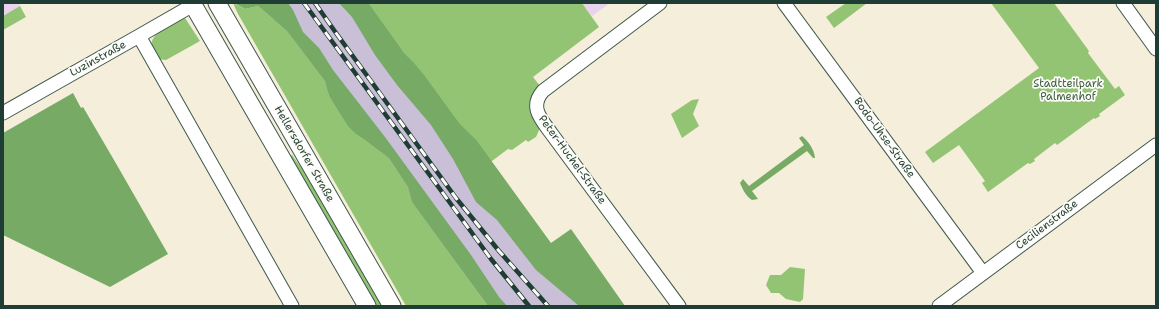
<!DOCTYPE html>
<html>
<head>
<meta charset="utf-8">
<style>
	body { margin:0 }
	#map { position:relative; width:1159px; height:309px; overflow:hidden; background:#f4eeda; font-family:"Shantell Sans",sans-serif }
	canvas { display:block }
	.frame { position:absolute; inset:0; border:4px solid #1f3d34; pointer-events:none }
</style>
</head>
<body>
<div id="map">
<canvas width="1159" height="309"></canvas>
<div class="frame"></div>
</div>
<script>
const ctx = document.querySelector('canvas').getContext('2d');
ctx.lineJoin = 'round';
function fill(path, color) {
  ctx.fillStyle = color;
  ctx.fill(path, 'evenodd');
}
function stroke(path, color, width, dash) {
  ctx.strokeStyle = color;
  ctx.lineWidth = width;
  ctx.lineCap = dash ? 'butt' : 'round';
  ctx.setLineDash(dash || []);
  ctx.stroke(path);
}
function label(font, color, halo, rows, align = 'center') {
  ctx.font = font + ' "Shantell Sans",sans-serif';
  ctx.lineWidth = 3.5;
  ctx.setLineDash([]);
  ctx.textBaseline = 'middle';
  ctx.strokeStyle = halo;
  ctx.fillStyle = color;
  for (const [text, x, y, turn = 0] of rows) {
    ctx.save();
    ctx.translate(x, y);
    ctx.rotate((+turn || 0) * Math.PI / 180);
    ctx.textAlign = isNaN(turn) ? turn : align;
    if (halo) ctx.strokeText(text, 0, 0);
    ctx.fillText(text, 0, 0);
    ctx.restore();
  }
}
const built = new Path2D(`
	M3 3H19L20 6 3 16Z
	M582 3H610L592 16Z`);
const industrial = new Path2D(`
	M261 3H362L479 168 603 306H488Z`);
const green = new Path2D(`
	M233 3 245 9 258 6 287 31 325 81 329 96 357 135 365 140 389 158 408 187 412 202 488 306H406L238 14Z
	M362 3H582L599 27 533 77 540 86C523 102 529 112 540 128L536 137 528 142 526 140 512 150 508 149 492 161 479 168Z
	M846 3H867L834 28 826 17Z
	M991 3H1054L1089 51 1088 53 1115 89 1119 86 1125 95 1099 114 1100 116 1095 119 1094 118 1057 145 1055 143 1034 159 1035 161 1030 164 1028 163 988 192 982 183 985 181 959 145 933 163 925 152 1039 68Z
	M20 6 26 17 3 30V16Z
	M185 18 200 41 166 60C159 60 157 57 154 52 143 34 173 24 185 18Z
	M699 99 693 114 699 126 682 138 671 114 692 100Z
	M292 155 312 182 383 306H375L288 157Z
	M790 267 805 269 803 299 800 302 786 299 779 293H771L766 285 770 275H781Z`);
const forest = new Path2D(`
	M234 3H288L293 10 303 32 319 48 333 70 385 137 471 255 499 297 507 306H488L412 202 408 187 389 158 365 140 357 135 348 126 329 96 325 81 287 31 258 6 245 9Z
	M339 3H368L369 4 404 53 414 63 424 75 459 123 477 141 551 243 571 229 625 306H579L536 270 497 220 476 202 453 159 431 125 397 85 375 55 352 17Z
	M73 93 81 108 83 107 114 160 168 254 110 287 3 235V133Z
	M802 136C809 142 814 149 815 158H813L807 151 752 191 758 199 752 200C746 196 743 190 740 183L743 179 749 186 804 145 799 138Z`);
const minor = new Path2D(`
	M660 3 543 91C529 107 541 119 551 133L679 306
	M784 3 983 273
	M1123 3 1156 49
	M139 36 292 306
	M3 113 139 36 193 5
	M939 306 1156 145`);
const major = new Path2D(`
	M192 3 367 306
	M217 3 392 306`);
const rail = new Path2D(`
	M304 3 491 259 529 306
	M315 3 336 33 456 198 499 251 548 306`);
const streetNames = [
	["Luzinstraße",98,59,-29],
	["Bodo-Uhse-Straße",884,138,54],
	["Hellersdorfer Straße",304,154,60],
	["Peter-Huchel-Straße",572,160,54],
	["Cecilienstraße",1047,225,-37]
];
const parkNames = [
	["Stadtteilpark",1068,84],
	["Palmenhof",1068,97]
];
fill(built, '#e9d2ed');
fill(industrial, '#c9bfd7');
fill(green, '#93c473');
fill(forest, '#76aa65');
stroke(minor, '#3f584d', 15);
stroke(major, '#3f584d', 19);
stroke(minor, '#fff', 13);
stroke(major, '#fff', 17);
stroke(rail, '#1f3d34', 4.5);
stroke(rail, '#fdfcf7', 3, [9]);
label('11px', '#1f3d34', '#fdfcf7', streetNames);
label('11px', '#3c5f44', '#fdfcf7', parkNames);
</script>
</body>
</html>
